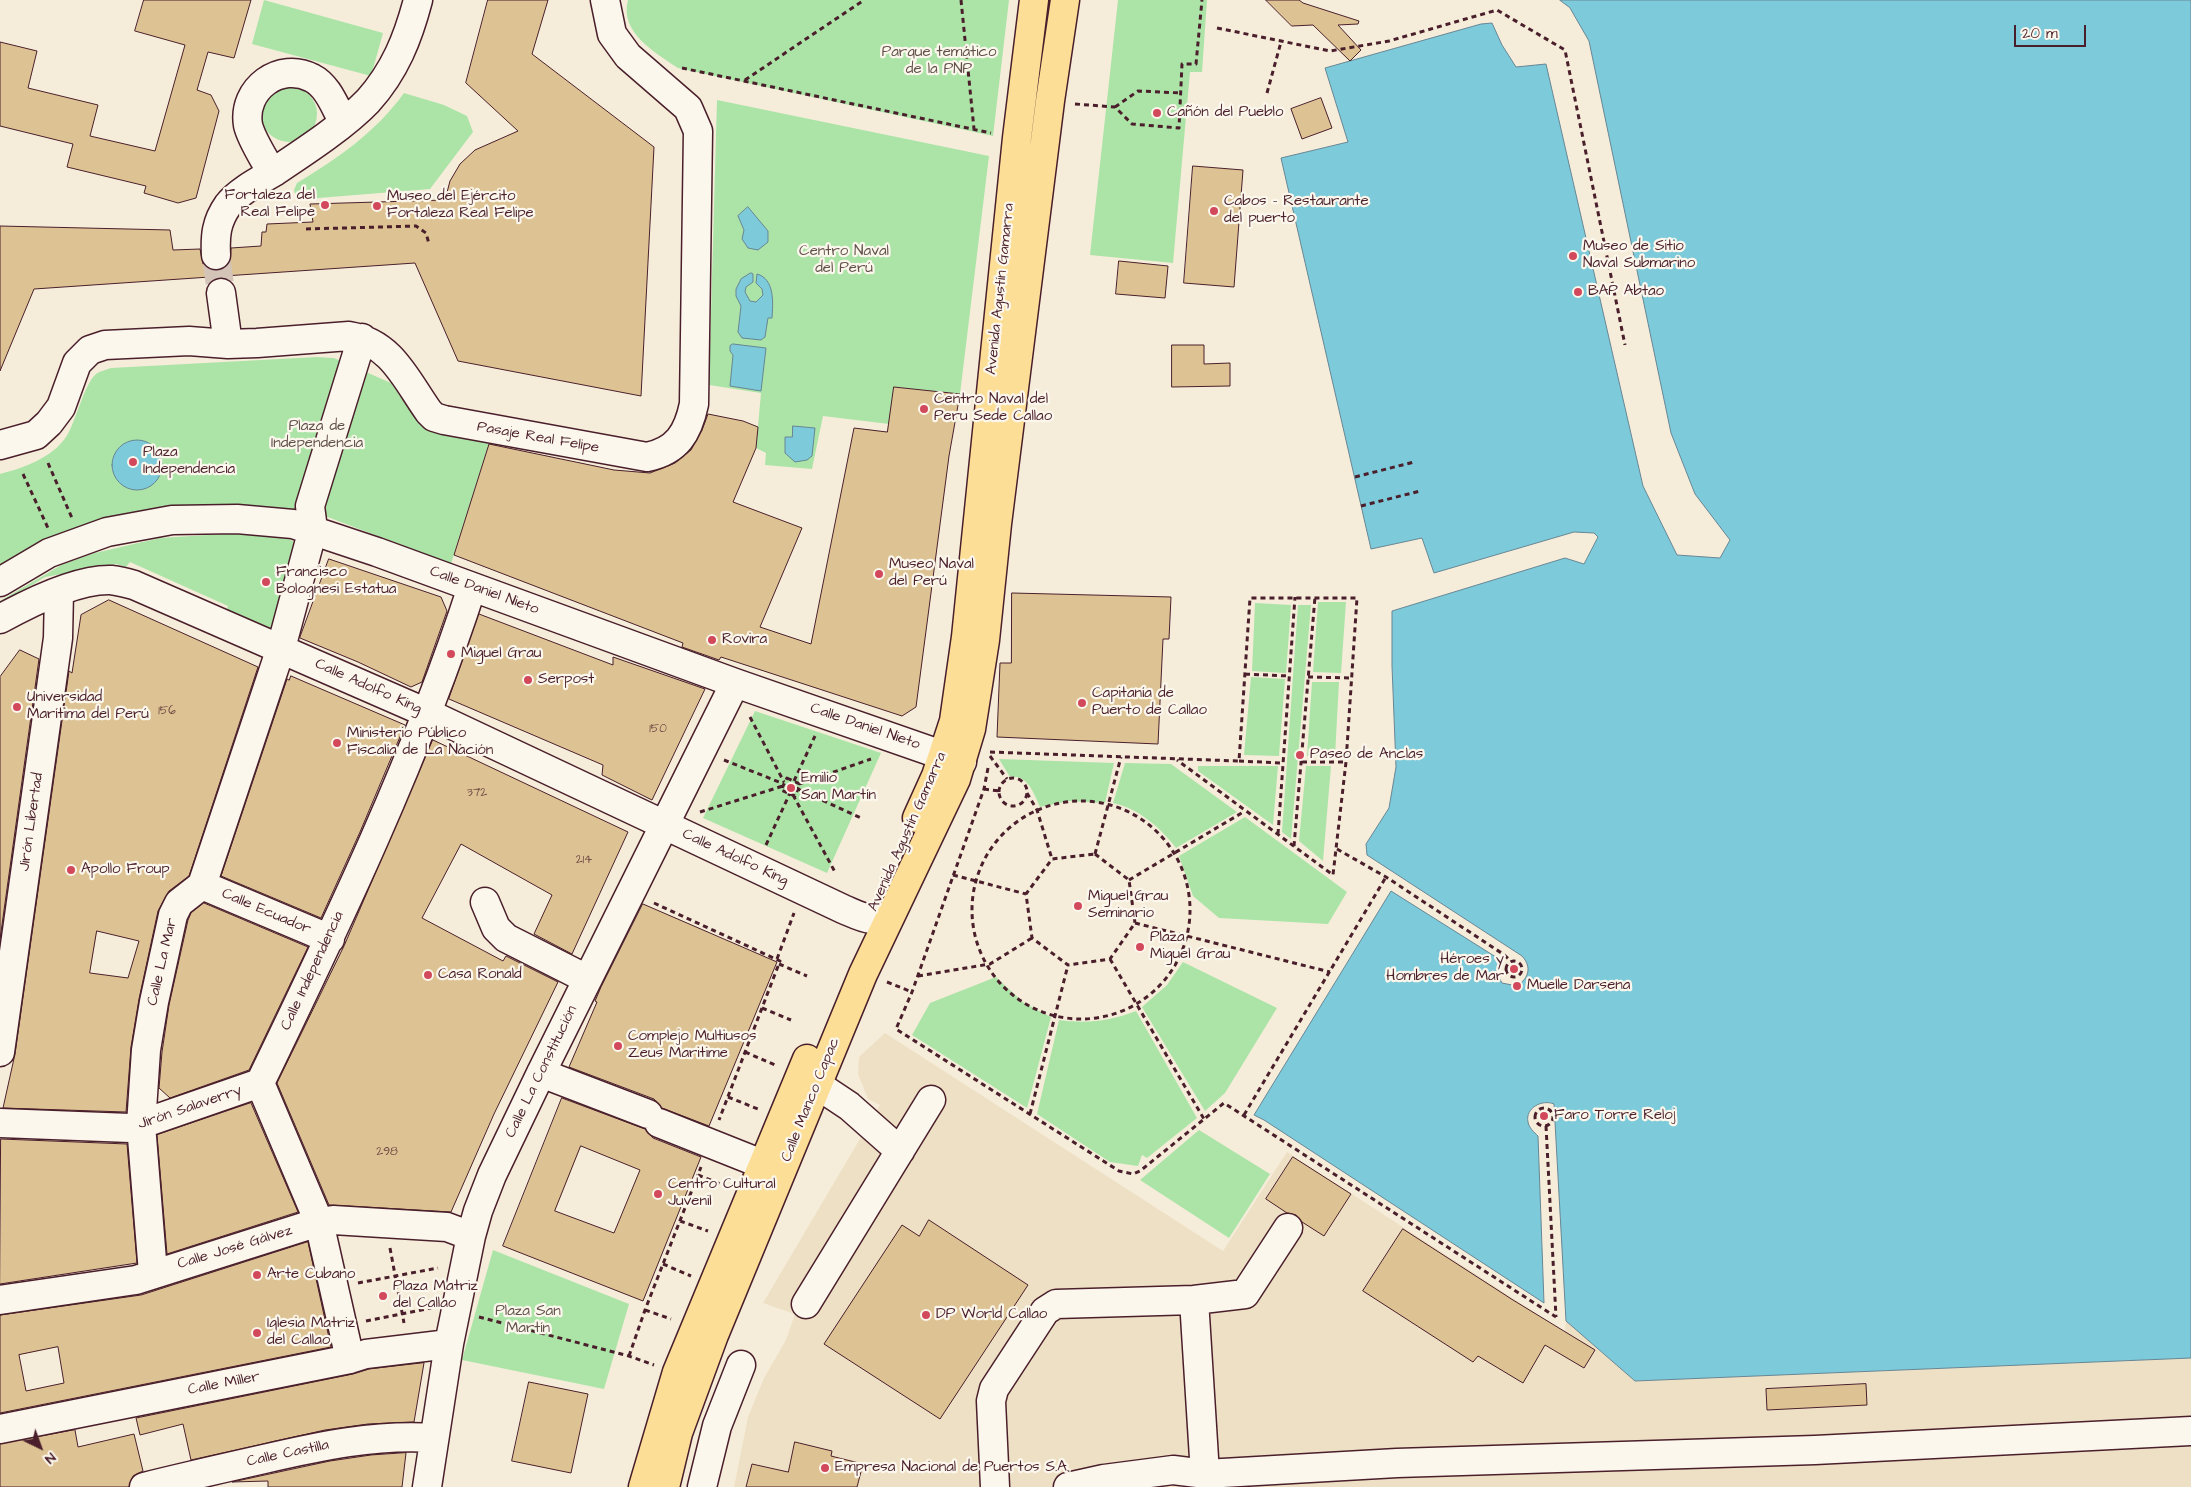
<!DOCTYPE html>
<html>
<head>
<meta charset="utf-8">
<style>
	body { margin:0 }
	#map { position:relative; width:2191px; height:1487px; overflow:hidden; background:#f5edda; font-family:"Architects Daughter",sans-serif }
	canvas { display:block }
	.north { position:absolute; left:15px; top:1422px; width:50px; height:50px; -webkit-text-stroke:4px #fbf7ec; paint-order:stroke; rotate:138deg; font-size:14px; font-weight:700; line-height:20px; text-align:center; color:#4a1f2b }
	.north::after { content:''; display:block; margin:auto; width:18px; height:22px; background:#4a1f2b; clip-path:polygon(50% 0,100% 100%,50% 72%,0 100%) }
	.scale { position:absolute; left:2014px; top:25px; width:72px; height:22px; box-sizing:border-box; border:2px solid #4a1f2b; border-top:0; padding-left:6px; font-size:15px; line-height:18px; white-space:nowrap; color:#4a1f2b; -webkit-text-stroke:4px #fbf7ec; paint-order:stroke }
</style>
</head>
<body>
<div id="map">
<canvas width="2191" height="1487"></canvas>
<div class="north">N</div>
<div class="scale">20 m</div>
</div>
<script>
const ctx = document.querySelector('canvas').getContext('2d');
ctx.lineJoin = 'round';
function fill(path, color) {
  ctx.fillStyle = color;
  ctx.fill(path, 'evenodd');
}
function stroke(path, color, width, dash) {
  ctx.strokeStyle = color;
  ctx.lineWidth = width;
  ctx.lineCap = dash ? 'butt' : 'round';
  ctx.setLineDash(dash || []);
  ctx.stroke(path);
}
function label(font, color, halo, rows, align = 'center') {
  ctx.font = font + ' "Architects Daughter",sans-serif';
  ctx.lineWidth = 4.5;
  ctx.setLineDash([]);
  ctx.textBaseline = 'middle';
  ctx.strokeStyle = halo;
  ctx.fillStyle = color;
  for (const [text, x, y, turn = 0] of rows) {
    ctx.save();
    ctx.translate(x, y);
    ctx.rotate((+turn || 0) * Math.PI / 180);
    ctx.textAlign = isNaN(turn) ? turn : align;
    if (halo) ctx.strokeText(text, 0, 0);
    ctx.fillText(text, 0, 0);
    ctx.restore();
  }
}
const built = new Path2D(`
	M885 1033 1223 1251 1287 1152 1565 1332 1566 1321 1635 1381 2191 1358V1487H734L748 1417 764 1378 786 1340 795 1314 763 1303 880 1105 868 1099 858 1074 859 1057Z`);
const green = new Path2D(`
	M264 0 383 33 371 76 252 44Z
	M628 0H1009L993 136 678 68C656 53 619 33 628 0Z
	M1118 0H1207L1202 72H1190L1173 263 1090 255Z
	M261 114a28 28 0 1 1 56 0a28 28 0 1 1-56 0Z
	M404 93 444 105 467 116 473 132 430 189 306 199 296 197 294 190 297 183C337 159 376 132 404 93Z
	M717 100 989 156 960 394 894 387 889 424 823 416 812 469 765 465 766 453 756 448 761 393 709 385Z
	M317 357 334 358 391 383 413 414 426 422 490 441 451 564 325 516 256 508 0 571V474C23 468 52 458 66 437 76 422 84 384 96 374 100 371 106 370 111 368Z
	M256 532C273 534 289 534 301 549L276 631 269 633 225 614 228 606 130 562 126 567 116 564 45 577 0 605V601L63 564 95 553 160 538Z
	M1318 602H1346L1341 673 1313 672Z
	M1255 603 1291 605 1286 673 1252 671Z
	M1298 605H1311L1291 839 1282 832Z
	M1251 677 1285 679 1279 756 1244 755Z
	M1312 682H1339L1335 756H1307Z
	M755 711 881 753 827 873 703 818Z
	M999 759 1114 763 1105 803 1069 801 1040 807C1034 794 1028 774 1010 777Z
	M1125 763 1171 764 1237 812 1176 848C1160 827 1139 809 1113 803Z
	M1198 766H1278L1273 825 1198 771Z
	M1306 766H1331L1323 861 1299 841Z
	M1245 817 1347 892 1328 924 1219 918 1193 896 1179 856Z
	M1183 962 1277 1008 1225 1093 1205 1111 1142 1007 1167 985Z
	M996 977 1024 1003 1051 1017 1027 1108 912 1035 930 1003Z
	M1136 1011 1197 1118 1147 1158 1142 1155 1138 1166 1110 1162 1037 1114 1059 1020C1087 1024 1110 1021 1136 1011Z
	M1199 1130 1270 1174 1229 1238 1140 1180Z
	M493 1250 629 1304 604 1389 462 1360Z`);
const water = new Path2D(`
	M1560 0H2191V1358L1635 1381 1566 1321 1554 1104C1542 1099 1525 1108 1528 1122 1529 1128 1534 1132 1538 1136L1544 1303 1264 1120 1254 1115 1391 891 1499 959 1496 972 1502 983 1517 986C1529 978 1532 967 1522 956L1367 855 1366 844 1389 808 1396 767 1392 666V611L1565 558 1584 564 1598 537 1594 533 1574 532 1434 573 1422 538 1371 549 1281 158 1348 142 1325 68 1481 24 1492 23 1502 45 1516 67 1546 64 1643 486 1677 555 1720 558 1730 540 1695 494 1671 433 1589 41 1570 8Z
	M748 207 768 231V242L758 250 748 248 742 239 744 230 738 216Z
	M751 273 753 274V282L746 287 745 292 750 301 756 302 763 295 762 289 756 283 757 274C775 279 773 303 772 318H768L765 337 761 340 742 338 738 332 741 306 736 296V289L741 279Z
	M733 344 766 348 761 391 730 386 733 355 730 351V346Z
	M793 426 815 428 812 456 807 460 795 462 785 453V437H792Z
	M112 465a25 25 0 1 1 50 0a25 25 0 1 1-50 0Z`);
const building = new Path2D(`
	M144 0H251L234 58 208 52 197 90 211 95 219 111 196 198 178 203 144 193 146 186 67 167 73 144 0 126V42L37 51 28 88 98 105 90 136 155 151 185 45 135 31Z
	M488 0H548L532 54 654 147 641 396 458 361 415 263 34 289 0 371V226L170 230 173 250 200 249 203 264 209 269 217 271 225 268 230 263 231 248 261 246 262 232H266L267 224 313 222 310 204 445 200 450 181 460 164 475 150 518 131 466 83Z
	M1266 0H1299L1303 3 1359 21 1358 24 1338 25 1361 50 1350 61 1313 25 1292 26Z
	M1321 98 1332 128 1302 139 1291 109Z
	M1193 166 1243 170 1234 287 1184 283Z
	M1119 261 1168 266 1165 298 1116 294Z
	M1172 345H1204V364L1230 363V386L1172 387Z
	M894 387 960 394 949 456 916 707 902 716 721 657 719 660 682 647 683 643 454 555 489 444 614 470 650 473 675 463 691 450 702 430 708 414 743 421 758 427 756 448 733 502 802 528 760 627 811 644 854 428 887 432Z
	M329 559 441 597 447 611 422 682 411 687 358 662 300 638Z
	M1012 593 1171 597 1169 639H1163L1158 744 997 737 1000 663H1011Z
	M109 600 258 667 189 876 169 891 158 911 139 999 131 1047 126 1112 3 1108 15 1054 69 671 72 673 81 615ZM97 931 139 941 128 978 90 973Z
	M479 614 613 665V657L705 689 652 800 602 775 603 765 449 699Z
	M20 650 39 659 0 939V677Z
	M291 676 405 725 360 832 321 918 221 876 287 679 289 680Z
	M433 740 628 832 572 954 534 934 552 895 461 844 422 918 503 961 506 956 558 982 494 1114 451 1212 329 1205 277 1083 344 946Z
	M204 903 308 947 249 1070 170 1098 159 1088 162 1052 169 1005 188 920 191 913Z
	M643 904 777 962 709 1126 662 1108 654 1099 569 1067 597 1002 595 1001 601 987Z
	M562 1098 645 1129 653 1138 701 1157 643 1301 503 1246ZM581 1146 640 1170 614 1233 555 1211Z
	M251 1103 298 1212 167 1254 157 1135Z
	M1 1139 127 1144 137 1263 0 1284Z
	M1293 1157 1351 1194 1324 1236 1302 1222 1296 1215 1287 1213 1266 1199Z
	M929 1220 1028 1285 940 1419 824 1344 902 1225 919 1236Z
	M1403 1229 1513 1300 1595 1350 1584 1368 1545 1345 1523 1383 1478 1356 1473 1362 1363 1291Z
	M308 1242 331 1347 0 1413V1315L141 1295ZM58 1347 64 1383 26 1391 19 1355Z
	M424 1363 414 1422 368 1424 325 1430 191 1460 183 1424 140 1435 136 1418 353 1374 369 1369Z
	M529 1382 588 1394 571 1473 512 1461Z
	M1866 1384 1867 1405 1767 1410 1766 1389Z
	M75 1430 78 1447 134 1434 143 1471 133 1476 129 1487H0V1444Z
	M795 1442 832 1451 831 1456 863 1464 857 1487H746L752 1464 788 1472Z
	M406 1453 402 1487H268V1481L232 1482 330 1461 371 1455Z`);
const minorTunnel = new Path2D(`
	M216 255 221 293`);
const path = new Path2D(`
	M961 0 974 129
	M1217 28 1330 51 1389 41 1497 10 1565 50 1625 345
	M682 68 991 133
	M745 80 864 0
	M1267 93 1281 42
	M1075 104 1115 107 1132 124 1179 128 1182 64H1196L1202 0
	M1115 107 1138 91 1181 93
	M306 229 416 226 426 233 429 244
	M48 463 72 518
	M23 474 48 528
	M1355 477 1414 462
	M1361 506 1420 491
	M1245 674 1289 676
	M1308 677 1352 678
	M750 717 784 782
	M990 752 1239 761 1250 598H1357L1346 762 1333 875 1177 760
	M990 756 1007 779
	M724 760 784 784
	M1239 761 1282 763
	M1302 762H1346
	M988 768 984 789 912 992 896 1029 1119 1171 1133 1174 1140 1171 1224 1103 1556 1317
	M787 778 800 784 795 796 781 790Z
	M999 792a14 14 0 1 1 28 0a14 14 0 1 1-28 0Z
	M794 781 815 736
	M799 784 871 759
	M798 789 861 818
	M984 789 999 791
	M1027 793 1037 810 1052 859
	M793 795 835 872
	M972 910a109 109 0 1 1 218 0a109 109 0 1 1-218 0Z
	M700 812 783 786
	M1278 834 1295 597
	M766 845 790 793
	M1294 846 1315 597
	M1337 849 1386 877 1503 954 1511 961
	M1095 854 1129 880 1135 923 1110 959 1068 965 1032 938 1026 894 1052 859Z
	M1095 854 1121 757
	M953 875 1026 894
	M1129 880 1245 811
	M654 903 780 961 719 1120
	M1135 923 1330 972
	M777 959 794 913
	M1110 959 1204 1119
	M1506 969a8 8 0 1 1 16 0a8 8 0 1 1-16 0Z
	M779 964 807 976
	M918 976 990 964 1032 938
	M887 982 912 992
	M762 1008 791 1020
	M745 1052 775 1065
	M728 1097 758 1109
	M1535 1117a9 9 0 1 1 18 0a9 9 0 1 1-18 0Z
	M1030 1114 1068 965
	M1244 1115 1386 877
	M1546 1126 1556 1317
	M698 1175 728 1187
	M680 1221 708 1231
	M390 1248 404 1323
	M663 1264 691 1276
	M358 1283 438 1268
	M645 1310 671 1319
	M479 1317 629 1356 654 1365
	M366 1321 431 1308
	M629 1356 645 1310 701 1167`);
const minor = new Path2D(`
	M272 173C265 160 251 139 248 125 242 89 280 61 312 78 328 86 335 107 343 121
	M216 255C215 236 216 222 228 205 239 191 259 181 274 172 304 152 344 126 368 101 395 71 408 38 418 0
	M221 293 228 344
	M0 445 36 435 49 423 61 407 77 363 90 350 105 345 189 341 228 344 257 343 349 336C392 343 406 380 429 412L434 417 444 420 647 457C677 451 688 433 694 404L698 131 688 108 628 56 612 34 605 0
	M0 582 49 553 107 532 172 520 237 519 293 524 377 552 735 683 962 762
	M0 619C29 603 78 579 111 580 119 581 127 583 134 585L427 713 843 909C860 916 875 926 892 912
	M202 885 330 939
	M485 902 496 928 506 938 587 979
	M0 1052 58 638 59 592
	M541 1073 648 1114
	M816 1084 849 1106 900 1151
	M0 1123 130 1128 260 1083
	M659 1123 762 1164
	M153 1273 141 1125 146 1050 154 1002 173 915 179 903 202 885 281 648 313 529 310 506 362 338
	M0 1300 136 1280 319 1222 333 1220 447 1227 471 1236
	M1194 1300 1205 1474
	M806 1304 931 1100
	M350 1359 319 1222 260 1083C338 922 417 757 472 587
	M0 1429 350 1359 366 1354 449 1344
	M144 1487C184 1477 224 1468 264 1459 320 1446 376 1434 434 1438
	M427 1487 449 1344 471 1236 478 1211 492 1175 541 1073 735 683
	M702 1487 717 1426 741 1365
	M995 1487 991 1401 994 1389 1045 1311 1056 1304 1194 1300 1245 1294 1288 1228
	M1068 1487 1104 1479 1173 1470 1205 1474 1397 1463 1815 1450 2191 1431`);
const major = new Path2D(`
	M917 818 936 776 954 721 966 637 1017 138 1034 0
	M643 1487 677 1372 807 1059
	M665 1487 678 1433 714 1335 863 974 956 779 971 729 985 640 997 524 1050 101 1065 0`);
const markers = [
	[1157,113,5,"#d1495b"],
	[325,205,5,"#d1495b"],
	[377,206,5,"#d1495b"],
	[1214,211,5,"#d1495b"],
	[1573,256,5,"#d1495b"],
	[1578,292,5,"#d1495b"],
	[924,409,5,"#d1495b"],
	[133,462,5,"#d1495b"],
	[879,574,5,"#d1495b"],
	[266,582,5,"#d1495b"],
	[712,640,5,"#d1495b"],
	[451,654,5,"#d1495b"],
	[528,680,5,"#d1495b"],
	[1082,703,5,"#d1495b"],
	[17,707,5,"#d1495b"],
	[337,743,5,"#d1495b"],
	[1300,755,5,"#d1495b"],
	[791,788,5,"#d1495b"],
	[71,870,5,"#d1495b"],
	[1078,906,5,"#d1495b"],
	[1140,947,5,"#d1495b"],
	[1514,969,5,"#d1495b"],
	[428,975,5,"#d1495b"],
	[1517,986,5,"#d1495b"],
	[618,1046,5,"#d1495b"],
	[1544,1116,5,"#d1495b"],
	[658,1194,5,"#d1495b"],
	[257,1275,5,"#d1495b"],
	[383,1296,5,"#d1495b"],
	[926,1315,5,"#d1495b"],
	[257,1333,5,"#d1495b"],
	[825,1468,5,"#d1495b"]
];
const numberNames = [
	["156",167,711],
	["150",658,729],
	["372",477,793],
	["214",584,860],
	["298",387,1152]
];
const parkNames = [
	["Parque temático",939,53],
	["de la PNP",939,70],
	["Centro Naval",844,252],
	["del Perú",844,269],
	["Plaza de",317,427],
	["Independencia",317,444],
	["Plaza San",528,1312],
	["Martín",528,1329]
];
const poiNames = [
	["Cañón del Pueblo",1167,113],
	["Fortaleza del",315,196,"right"],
	["Real Felipe",315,213,"right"],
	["Museo del Ejército",387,197],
	["Fortaleza Real Felipe",387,214],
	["Cabos - Restaurante",1224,202],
	["del puerto",1224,219],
	["Museo de Sitio",1583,247],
	["Naval Submarino",1583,264],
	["BAP Abtao",1588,292],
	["Centro Naval del",934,400],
	["Peru Sede Callao",934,417],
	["Plaza",143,453],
	["Independencia",143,470],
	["Museo Naval",889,565],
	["del Perú",889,582],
	["Francisco",276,573],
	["Bolognesi Estatua",276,590],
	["Rovira",722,640],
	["Miguel Grau",461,654],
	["Serpost",538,680],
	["Capitanía de",1092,694],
	["Puerto de Callao",1092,711],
	["Universidad",27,698],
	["Marítima del Perú",27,715],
	["Ministerio Público",347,734],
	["Fiscalía de La Nación",347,751],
	["Paseo de Anclas",1310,755],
	["Emilio",801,779],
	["San Martín",801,796],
	["Apollo Froup",81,870],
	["Miguel Grau",1088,897],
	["Seminario",1088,914],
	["Plaza",1150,938],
	["Miguel Grau",1150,955],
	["Héroes y",1504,960,"right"],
	["Hombres de Mar",1504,977,"right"],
	["Casa Ronald",438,975],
	["Muelle Darsena",1527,986],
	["Complejo Multiusos",628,1037],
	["Zeus Maritime",628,1054],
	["Faro Torre Reloj",1554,1116],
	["Centro Cultural",668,1185],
	["Juvenil",668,1202],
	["Arte Cubano",267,1275],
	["Plaza Matriz",393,1287],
	["del Callao",393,1304],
	["DP World Callao",936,1315],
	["Iglesia Matriz",267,1324],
	["del Callao",267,1341],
	["Empresa Nacional de Puertos S.A.",835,1468]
];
const streetNames = [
	["Avenida Agustín Gamarra",1001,289,-84],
	["Pasaje Real Felipe",538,438,10],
	["Calle Daniel Nieto",484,591,20],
	["Calle Adolfo King",368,687,24],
	["Calle Daniel Nieto",865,727,19],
	["Jirón Libertad",32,822,-82],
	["Avenida Agustín Gamarra",908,832,-66],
	["Calle Adolfo King",735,858,25],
	["Calle Ecuador",266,912,23],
	["Calle La Mar",163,962,-77],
	["Calle Independencia",313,971,-65],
	["Calle La Constitución",542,1072,-64],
	["Calle Manco Capac",811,1100,-68],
	["Jirón Salaverry",190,1108,-19],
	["Calle José Gálvez",235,1248,-17],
	["Calle Miller",224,1384,-11],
	["Calle Castilla",288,1454,-12]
];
fill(built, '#eee0c5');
fill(green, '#ace4a8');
fill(water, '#7ccada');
stroke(water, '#688694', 1);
fill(building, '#ddc393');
stroke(building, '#4a1f2b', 1);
stroke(minorTunnel, '#d3c4b7', 28, [28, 14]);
stroke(minor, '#4a1f2b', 31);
stroke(major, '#4a1f2b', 31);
stroke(path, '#4a1f2b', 3, [5, 4]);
stroke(minor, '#fbf7ec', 28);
stroke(major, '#fcde96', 28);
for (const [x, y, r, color] of markers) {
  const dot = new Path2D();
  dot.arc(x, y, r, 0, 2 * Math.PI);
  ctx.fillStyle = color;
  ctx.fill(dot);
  stroke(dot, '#fbf7ec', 2);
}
label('12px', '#6f4845', null, numberNames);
label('15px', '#62504a', '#fbf7ec', parkNames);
label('15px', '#4a1f2b', '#fbf7ec', poiNames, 'left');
label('15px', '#4a1f2b', '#fbf7ec', streetNames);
</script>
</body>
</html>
